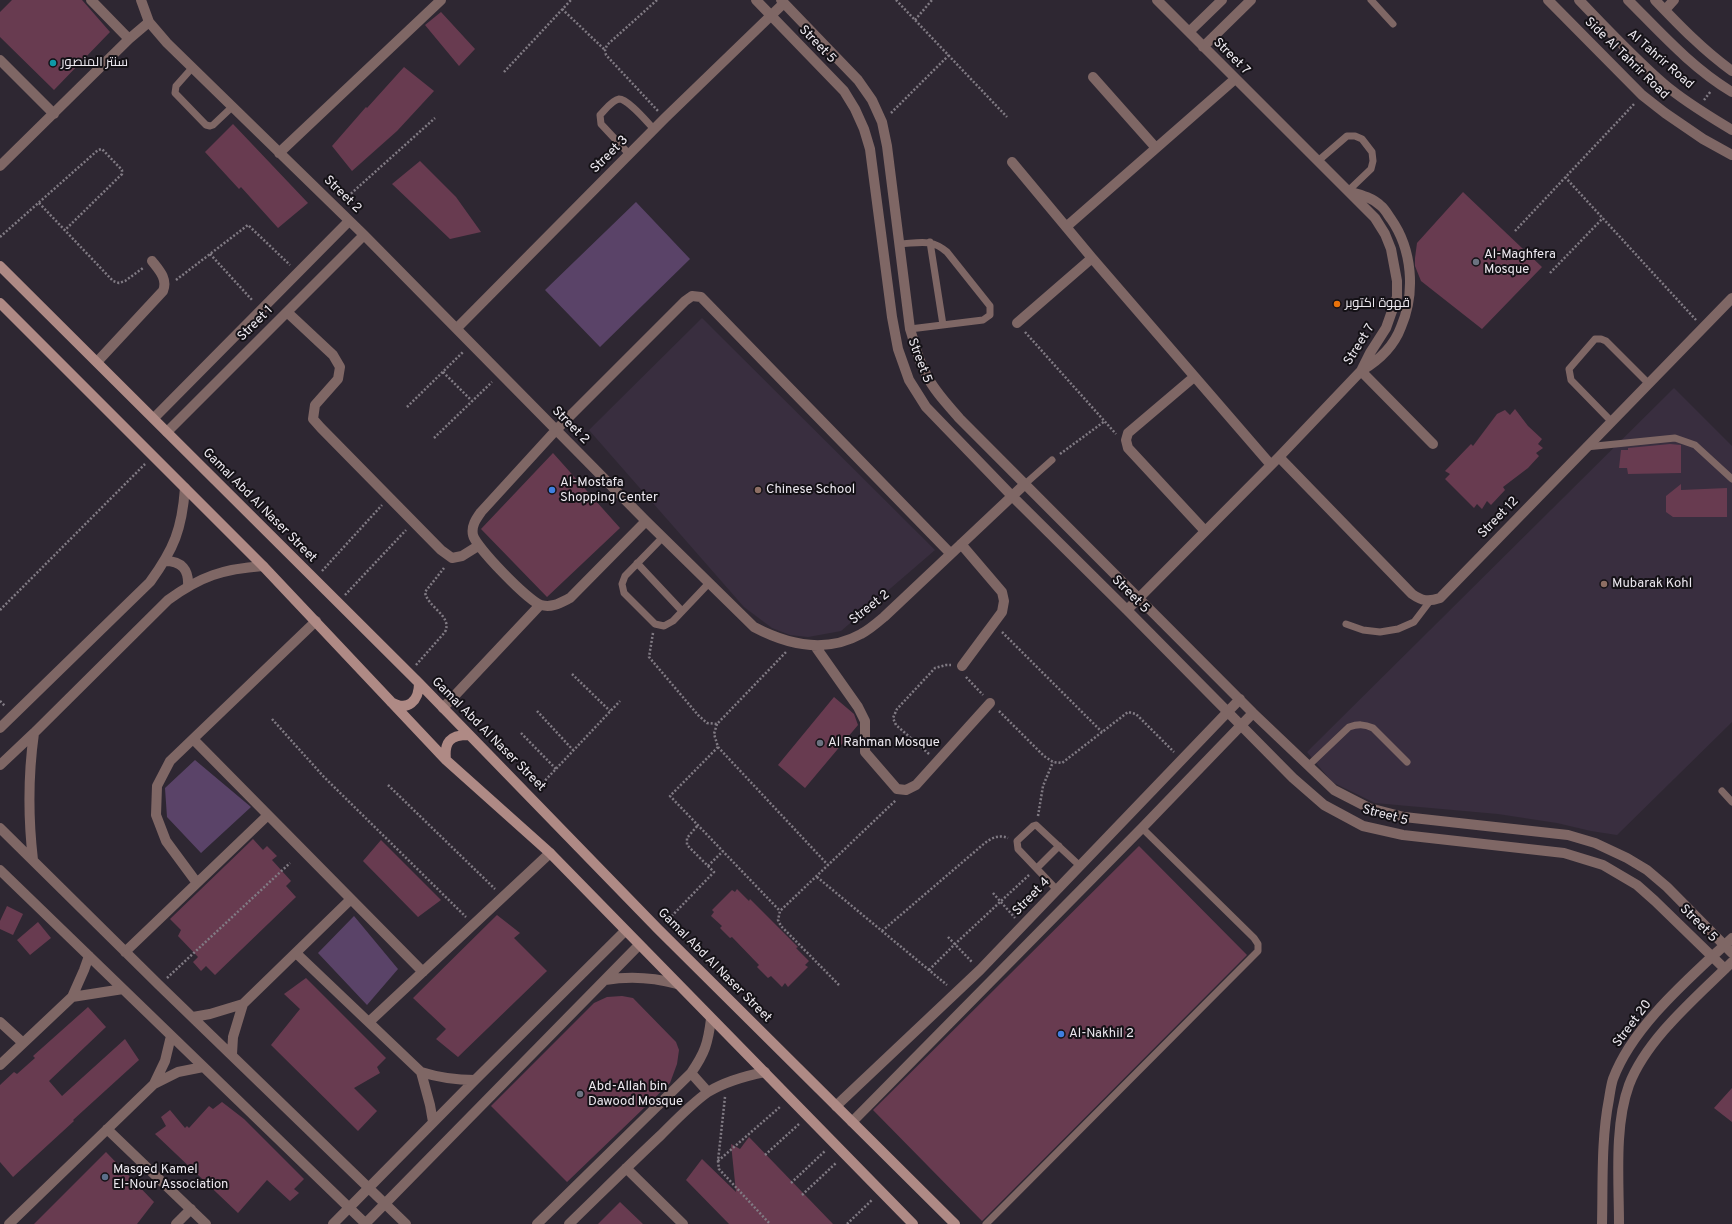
<!DOCTYPE html>
<html>
<head>
<meta charset="utf-8">
<style>
	body { margin:0 }
	canvas { display:block; background:#2e2732 }
</style>
</head>
<body>
<canvas width="1732" height="1224"></canvas>
<script>
const ctx = document.querySelector('canvas').getContext('2d');
ctx.lineJoin = 'round';
function fill(path, color) {
  ctx.fillStyle = color;
  ctx.fill(path, 'evenodd');
}
function stroke(path, color, width, dash) {
  ctx.strokeStyle = color;
  ctx.lineWidth = width;
  ctx.lineCap = dash ? 'butt' : 'round';
  ctx.setLineDash(dash || []);
  ctx.stroke(path);
}
function label(font, color, halo, rows, align = 'center') {
  ctx.font = font + ' Overpass,Cairo,sans-serif';
  ctx.lineWidth = 4;
  ctx.setLineDash([]);
  ctx.textBaseline = 'middle';
  ctx.strokeStyle = halo;
  ctx.fillStyle = color;
  for (const [text, x, y, turn = 0] of rows) {
    ctx.save();
    ctx.translate(x, y);
    ctx.rotate((+turn || 0) * Math.PI / 180);
    ctx.textAlign = isNaN(turn) ? turn : align;
    if (halo) ctx.strokeText(text, 0, 0);
    ctx.fillText(text, 0, 0);
    ctx.restore();
  }
}
const built = new Path2D(`
	M702 318 935 550 841 631 808 637 790 635 772 628 744 607 589 430Z
	M1674 388 1732 446V722L1617 835 1591 831 1557 823 1498 814 1375 803 1332 782 1307 752Z`);
const green = new Path2D(`
	M636 202 690 259 600 347 545 290Z
	M195 760 251 807 201 853 167 817 165 788Z
	M354 916 398 969 367 1005 318 953Z`);
const building = new Path2D(`
	M12 0H82L110 32 54 90 0 37V12Z
	M441 12 475 49 459 66 425 25Z
	M404 67 434 91 397 131 352 171 332 146 366 107 367 108Z
	M233 124 308 203 278 228 241 187 239 189 205 152Z
	M420 161 456 197 481 232 450 239 392 184Z
	M1463 192 1542 267 1482 329 1421 281 1415 266V258L1417 243Z
	M1515 409 1528 426 1542 439 1538 444 1543 448 1536 453 1539 456 1528 468 1503 487 1505 490 1491 505 1487 501 1482 509 1477 504 1474 508 1445 479 1450 474 1445 471 1471 444 1473 446 1497 414 1505 410 1510 415Z
	M1670 444 1681 445V473L1628 474 1627 468H1619L1621 450H1628V448Z
	M553 453 620 528 547 597 481 529Z
	M1681 484V490L1727 488V517H1673L1666 512V496Z
	M834 697 854 714 858 725 805 788 778 765Z
	M253 839 263 850 267 846 277 856 272 860 291 881 286 886 296 897 215 975 206 966 201 971 193 962 198 957 178 936 181 930 170 919Z
	M381 840 441 900 418 917 363 861Z
	M1139 846 1247 955 982 1221 873 1110Z
	M737 889 749 901 750 899 798 947 796 948 809 961 805 965 808 967 788 987 785 983 782 987 771 976 768 978 757 967 759 965 732 937 730 938 720 928 722 926 711 916 714 912 712 910 732 890 735 892Z
	M7 906 23 914 13 935 0 929V921Z
	M497 915 520 933 514 938 547 971 458 1057 436 1039 446 1029 413 998Z
	M38 922 51 938 30 955 17 940Z
	M306 978 386 1058 377 1067 380 1073 354 1088 377 1111 358 1131 271 1045 300 1009 284 994Z
	M622 996 633 998 676 1042 679 1050 677 1064 670 1083 567 1182 491 1106 594 1003 607 997Z
	M88 1007 106 1027 49 1081 62 1096 125 1039 139 1060 73 1120 74 1121 13 1177 0 1162V1085L14 1072 17 1074 35 1058 33 1056Z
	M1732 1088V1122L1714 1108Z
	M222 1102 244 1119 304 1179 294 1189 299 1193 290 1201 267 1180 238 1213 155 1134 166 1126 161 1117 170 1110 185 1128 187 1126 189 1128 209 1106 213 1109Z
	M749 1137 833 1224H729L686 1180 702 1159 736 1192 731 1144 740 1149Z
	M106 1152 154 1202 137 1224H34Z
	M620 1202 643 1224H598Z`);
const path = new Path2D(`
	M657 0 607 45 605 50 606 55 658 111
	M896 0 1007 117
	M562 9 605 50
	M915 20 932 0
	M504 72 571 0
	M1704 100 1711 91
	M891 113 949 55
	M1565 177 1696 320
	M345 199 435 118
	M39 203 113 281 119 283 125 281 143 268
	M1515 231 1635 103
	M0 237 98 150 102 149 122 170V174L65 230
	M210 254 253 301
	M1550 273 1603 218
	M176 280 248 225 290 265
	M1025 332 1116 434
	M443 372 472 401
	M407 407 463 352
	M434 438 492 382
	M1060 454 1105 421
	M322 571 382 505
	M345 595 406 530
	M0 610 145 464
	M1002 632 1102 732
	M653 633 649 657 698 715 707 723 717 724 786 652
	M416 665 445 632C453 616 427 607 425 592L444 568
	M572 674 610 711
	M966 677 983 695
	M0 701 5 706
	M537 711 573 750
	M999 711 1044 756 1053 762 1062 763 1128 712 1136 714 1174 752
	M272 719 324 777 466 917
	M717 724 714 734 718 747 828 865
	M521 733 556 769
	M718 747 670 796 780 911
	M929 754 896 725 893 718 897 709 935 668 946 665H951
	M388 785 495 889
	M537 789 620 701
	M1038 816 1043 786 1053 762
	M708 866 723 851
	M817 877 947 985
	M993 893 1015 918
	M666 922 714 872 687 845V838L698 825
	M882 931 979 848C987 841 996 833 1008 838
	M948 937 972 962
	M929 970 955 944 1029 875
	M167 978 290 863
	M839 985 781 926 778 920 780 911 896 800
	M725 1097 718 1161 719 1169 770 1224
	M765 1155 799 1124
	M718 1161 781 1106
	M791 1183 825 1151
	M802 1195 836 1163
	M847 1224 872 1200`);
const service = new Path2D(`
	M1371 0 1393 24
	M192 68 176 86 175 93 206 125 210 126 213 125 232 107
	M629 154 601 124 600 115C605 110 612 100 619 99 628 99 647 122 654 129
	M1318 161 1347 136H1355L1362 139 1372 152 1373 161 1371 169 1348 191
	M930 242 943 325
	M899 244C919 243 931 238 947 252L990 306V315L983 320 910 329
	M1611 421 1571 380 1569 369 1595 339H1601L1606 341 1648 383
	M1586 447 1675 438 1695 445 1732 479
	M1025 484 1052 460
	M663 537 625 576 622 584 624 593 655 624 664 626 673 621 709 583
	M637 563 682 611
	M1346 624 1363 630 1380 632 1398 629 1414 622 1430 601
	M1308 766 1349 727C1358 724 1364 724 1373 728L1407 762
	M1722 791 1732 802
	M1037 868 1059 846
	M1057 890 1018 849 1017 841 1033 826 1036 825 1080 866
	M986 1224 1258 951V944L1254 938 1142 828`);
const minor = new Path2D(`
	M91 0 129 39
	M141 0 149 22 167 43 364 235 646 521 754 627C788 645 825 654 861 634 869 630 877 623 884 617L1025 484
	M756 0 844 91 855 109 864 129 870 149 892 317 898 349 909 380 926 407 1012 496 1127 610 1293 778 1324 805 1363 826 1403 835 1564 853 1603 865 1637 885 1655 901 1725 969
	M781 0 858 80 872 100 882 122 887 146 910 329C915 344 918 360 926 374 934 391 948 405 960 419L1253 713 1334 790 1369 808 1404 817 1568 835 1595 843 1627 858 1647 870 1667 887 1732 953
	M1548 0 1642 95 1665 113 1703 139 1732 155
	M1655 0C1680 26 1703 50 1732 71
	M1665 10 1674 0
	M1189 32 1222 0
	M1203 47 1251 0
	M0 60 54 114
	M1093 77 1156 148
	M279 153 441 0
	M1012 162 1092 258 1271 465
	M0 166 129 39 149 22
	M1351 192C1362 195 1373 198 1381 206 1385 209 1388 215 1391 219 1412 249 1416 292 1401 327 1394 346 1378 361 1361 371
	M1066 227 1235 79
	M287 312 333 355 340 367 338 379 315 405 313 419 321 428 441 550 452 558 462 556 478 546
	M1017 323 1092 258
	M457 328 665 118 784 3
	M97 362 163 291C168 279 159 270 152 261
	M1361 371 1433 444
	M1194 377 1128 433 1126 440 1128 448 1205 531
	M154 418 349 221
	M167 432 364 235
	M1279 457 1412 594C1422 601 1428 602 1440 598L1732 298
	M646 521 570 598C560 603 552 608 541 605 529 602 475 546 473 535 471 526 476 519 481 512L556 430 685 301 692 296 701 297 951 554
	M961 544 1002 592 1004 601 1002 612 962 666
	M165 561C182 561 189 570 188 586
	M1127 610 1279 457 1361 371 1370 353 1386 328 1397 297V281L1391 249 1385 234 1375 218 1157 0
	M815 646 858 707 865 721V752L897 789 906 790 916 785 990 703
	M443 708 540 605
	M0 728 150 582C174 549 182 529 185 488
	M193 739 423 972
	M0 765 34 733 168 600C201 576 223 569 263 566
	M0 828 159 985 406 1224
	M33 860C28 817 28 776 34 733
	M0 870 366 1224
	M197 883 166 841 156 815 157 786 170 761 316 621
	M125 952 268 815
	M296 953 421 1072C440 1078 456 1080 475 1080
	M605 980C630 976 652 977 677 984
	M72 997 123 989
	M193 1017 210 1014 243 1004 351 899
	M0 1022 23 1043
	M369 1022 550 853
	M232 1054 233 1037 243 1004
	M0 1065 72 997 84 970 89 956
	M421 1072 430 1105 433 1122
	M691 1073 708 1092
	M154 1084 165 1061 171 1036
	M836 1106 980 970 1240 699
	M852 1122 1142 828 1253 713
	M107 1129 206 1224
	M626 1168 683 1224
	M9 1224 154 1084 178 1072 203 1067
	M176 1224 191 1209
	M333 1224 475 1080 625 931
	M365 1224 639 945
	M537 1224 691 1073C705 1053 708 1043 711 1019
	M569 1224C600 1194 630 1164 661 1135 676 1120 691 1104 708 1092 726 1081 745 1076 765 1072
	M1602 1224C1603 1183 1601 1140 1609 1099 1610 1093 1611 1085 1613 1079 1633 1025 1691 977 1732 938
	M1619 1224C1619 1181 1614 1126 1629 1085 1647 1038 1697 997 1732 962`);
const tertiary = new Path2D(`
	M1579 0C1607 29 1634 58 1664 84 1685 102 1709 116 1732 130
	M1628 0C1661 33 1692 68 1732 92`);
const secondary = new Path2D(`
	M0 266 419 683 658 929 955 1224
	M0 303 263 566 446 760 550 853 913 1224
	M391 702C408 712 419 701 419 683
	M446 760C444 742 450 735 468 735`);
const markers = [
	[53,63,4,"#0f9aa8"],
	[1476,262,4,"#6b7280"],
	[1337,304,4,"#e8710a"],
	[552,490,4,"#3f7fe0"],
	[758,490,4,"#8d6e63"],
	[1604,584,4,"#8d6e63"],
	[820,743,4,"#6b7280"],
	[1061,1034,4,"#3f7fe0"],
	[580,1094,4,"#6b7280"],
	[105,1177,4,"#5c6f8a"]
];
const streetNames = [
	["Street 5",817,45,46],
	["Street 7",1231,57,45],
	["Side Al Tahrir Road",1626,59,44],
	["Al Tahrir Road",1660,60,41],
	["Street 3",610,155,-45],
	["Street 2",342,195,44],
	["Street 1",256,324,-45],
	["Street 7",1360,345,-58],
	["Street 5",919,361,69],
	["Street 2",570,426,45],
	["Gamal Abd Al Naser Street",259,506,45],
	["Street 12",1499,518,-46],
	["Street 5",1130,595,45],
	["Street 2",870,608,-38],
	["Gamal Abd Al Naser Street",488,735,45],
	["Street 5",1385,816,15],
	["Street 4",1032,897,-46],
	["Street 5",1698,924,45],
	["Gamal Abd Al Naser Street",714,966,45],
	["Street 20",1633,1024,-53]
];
const poiNames = [
	["سنتر المنصور",61,63],
	["Al-Maghfera",1484,255],
	["Mosque",1484,270],
	["قهوة اكتوبر",1345,304],
	["Al-Mostafa",560,483],
	["Shopping Center",560,498],
	["Chinese School",766,490],
	["Mubarak Kohl",1612,584],
	["Al Rahman Mosque",828,743],
	["Al-Nakhil 2",1069,1034],
	["Abd-Allah bin",588,1087],
	["Dawood Mosque",588,1102],
	["Masged Kamel",113,1170],
	["El-Nour Association",113,1185]
];
fill(built, '#392e3f');
fill(green, '#5a4368');
fill(building, '#683b50');
stroke(path, '#817b84', 2.5, [2, 2]);
stroke(service, '#7f6765', 7);
stroke(minor, '#7f6765', 10);
stroke(tertiary, '#7f6765', 10);
stroke(secondary, '#af8a85', 10);
for (const [x, y, r, color] of markers) {
  const dot = new Path2D();
  dot.arc(x, y, r, 0, 2 * Math.PI);
  ctx.fillStyle = color;
  ctx.fill(dot);
  stroke(dot, '#141116', 1.5);
}
label('13px', '#ede9f0', '#141116', streetNames);
label('13px', '#ede9f0', '#141116', poiNames, 'left');
</script>
</body>
</html>
